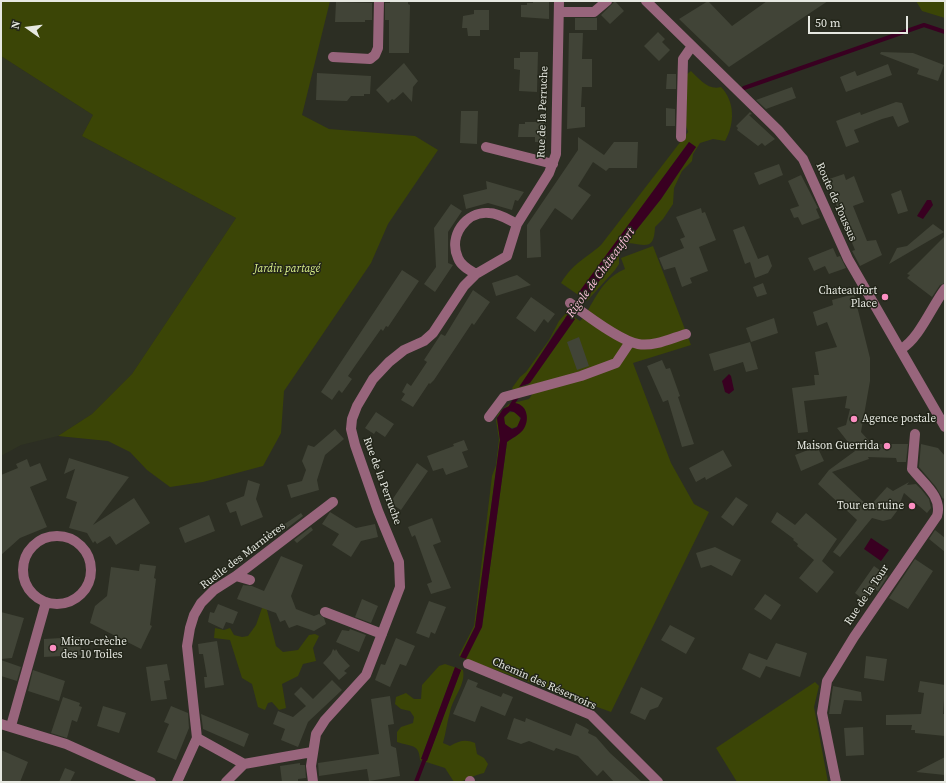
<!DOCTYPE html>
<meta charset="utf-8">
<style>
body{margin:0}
#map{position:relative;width:946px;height:783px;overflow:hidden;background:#2c2e23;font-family:"Source Serif 4",serif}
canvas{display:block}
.frame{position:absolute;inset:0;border:2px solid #e6e8e1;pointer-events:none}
.north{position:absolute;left:8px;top:8px;width:40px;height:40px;-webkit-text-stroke:3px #222519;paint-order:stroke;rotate:284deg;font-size:11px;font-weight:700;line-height:16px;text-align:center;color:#e6e8e1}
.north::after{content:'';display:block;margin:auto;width:14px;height:18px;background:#e6e8e1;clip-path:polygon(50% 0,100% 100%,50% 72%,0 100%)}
.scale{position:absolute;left:808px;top:16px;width:100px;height:18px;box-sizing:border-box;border:2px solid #e6e8e1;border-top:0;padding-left:5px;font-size:12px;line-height:14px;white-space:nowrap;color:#e6e8e1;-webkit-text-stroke:3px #222519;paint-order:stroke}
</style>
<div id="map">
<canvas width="946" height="783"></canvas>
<div class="frame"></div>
<div class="north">N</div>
<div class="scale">50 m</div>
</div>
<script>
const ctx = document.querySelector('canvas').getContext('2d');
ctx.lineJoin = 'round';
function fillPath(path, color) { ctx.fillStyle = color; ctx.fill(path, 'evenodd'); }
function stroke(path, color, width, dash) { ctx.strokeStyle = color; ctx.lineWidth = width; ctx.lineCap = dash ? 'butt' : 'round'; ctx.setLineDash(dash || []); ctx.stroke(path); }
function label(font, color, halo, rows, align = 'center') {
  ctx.font = font + ' "Source Serif 4",serif'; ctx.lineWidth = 3; ctx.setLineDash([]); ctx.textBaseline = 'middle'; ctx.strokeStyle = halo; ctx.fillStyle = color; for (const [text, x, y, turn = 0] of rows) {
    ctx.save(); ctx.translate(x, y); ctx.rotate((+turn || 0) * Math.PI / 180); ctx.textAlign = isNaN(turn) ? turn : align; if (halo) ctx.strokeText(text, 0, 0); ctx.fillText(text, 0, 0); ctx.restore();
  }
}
const built = new Path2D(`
 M1,56L93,115L82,136L236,218L132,374L92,414L58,436L21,445L1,456Z`);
const green = new Path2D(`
 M1,1H330L302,115L329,129L415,136L438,150L388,224L371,263L284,391L281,433L263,466L203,482L170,487L147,470L130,452L108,441L58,436L92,414L132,374L236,218L82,136L93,115L1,56Z
 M916,1H945V18L922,11Z
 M691,71C699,79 709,91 721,87C735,101 735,124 725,141L713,139L700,143L693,154L692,161L682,171L674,188L673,204L663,219L655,227C654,250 647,245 628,243L623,248L619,257V264L615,270L587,301L561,283C574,262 584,260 601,245L688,132L686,126L687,74ZM689,142L696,147L661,199L630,238L587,298L579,293Z
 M653,246L691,345L633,363L671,463L694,504L709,512L611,712L460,657L459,655L474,626L492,476L496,465L499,439L496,421L498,414L509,404L529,399L537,387L514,390L512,388L520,377L526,372L549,340L559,321L567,312L580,321C586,316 588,309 592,303C601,287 609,276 625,269L621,258ZM568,315L575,319L528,385L520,387L555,332ZM515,404C531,406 527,423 520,432C517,436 511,439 507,442L482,627L460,657L475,627L500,440L497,418L503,409Z
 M504 420a8 8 0 1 1 16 0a8 8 0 1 1-16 0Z
 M266,606L276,646L283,652L298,650L309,635L315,634L319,636L313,648L316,661L303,664L298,676L282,684L286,708L279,710L272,702L268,703L265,710L258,707L252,684L242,678L230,640L214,638L215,628L224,630L230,628L234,635L242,637L248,636L256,625L262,608Z
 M445,664L463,670C466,685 453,697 450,712C447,722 446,732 443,743L450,746C459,741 465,739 475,743L477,754L484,758L488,764L484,773C473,775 465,782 454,782L445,768L420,760C419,743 411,747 397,742V732L401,727L413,723L414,717L410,711L401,709L395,704L396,697L406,693L414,699H421L422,685L439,666ZM455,668L461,670L430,752L421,759Z
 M815,682L819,686L814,707L828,782H737L716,748Z`);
const water = new Path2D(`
 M689,142L696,147L661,199L630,238L587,298L579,292Z
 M927,200H931L933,205L923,219L917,216Z
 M568,314L575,319L530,383L519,387Z
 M729,374L731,376L734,390L729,394L725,392L722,381Z
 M515,403C528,405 530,421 523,430C519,435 512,438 507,442L482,627L466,659L460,657L475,627L500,440L497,418L503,409ZM510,411L514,412L521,418L517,427L512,429L505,424L504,417Z
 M871,538L889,550L881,561L864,549Z
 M455,667L461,670L427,761L421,759Z`);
const stream = new Path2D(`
 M744,88L924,25L945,32
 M567,319L587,293
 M511,406L519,394
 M416,782L426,756`);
const building = new Path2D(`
 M390,1H408V4L410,5L409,53H389V20H385V3H390Z
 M533,1H549V19L521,17V5H527V3H533Z
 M615,1L624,11L610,24L601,15Z
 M708,1L732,26L767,1H828L729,67L679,19Z
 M336,2L372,3V20H365V22H335Z
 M474,10H489V30H480V36H468L467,28H462L463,16L474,14Z
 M575,18H597V30H575Z
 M658,32L665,39L662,42L670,50L659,61L644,46Z
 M569,33H583L582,59H592V87H582L581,107H585V127L567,129Z
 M520,52H538L537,92L519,91L520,70L514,69V58H520Z
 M881,52L913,53L944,65L938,81L917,74L919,69L880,54Z
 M404,63L418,81L413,87L412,102L403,92L394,100L392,99L388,103L376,90Z
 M888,64L892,75L846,92L840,77L855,71L857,76Z
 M317,73L371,76L370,94H364V96H351L347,101L316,100Z
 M667,74H676V89H666Z
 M792,87L796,98L766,109L756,100Z
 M896,102L902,103L909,122L898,127L893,116L882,119L854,130L859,142L846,147L836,121L860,112L861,115Z
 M666,108L675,109V126H666Z
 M461,111H478L477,144L460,143Z
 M750,112L752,114L749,115L775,139L765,146L762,143L758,146L737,130L738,128L736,126Z
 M525,122H546V142H535V137H518L519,124H525Z
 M578,137L604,155L614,142H638L637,168H609L606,171L593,162L578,186L591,195L572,220L555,208L540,230L541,257L527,258V225L578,150Z
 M779,164L783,175L759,185L754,173Z
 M844,174L846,180L854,176L864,202L853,206L867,241L876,240L882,255L860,266L852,251L855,250L826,180Z
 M801,175L818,208L816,209L820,218L802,225L798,217L794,218L790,209L799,206L788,181Z
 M486,181L524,192L518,201L515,200L512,210L488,203L466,209L463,195L487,189Z
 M901,190L908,211L898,214L891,194Z
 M451,204L462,211L448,232V263L453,265L435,292L424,284L436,267L434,228Z
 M701,208L702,213L705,212L716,240L699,247L708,271L690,278L692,283L682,287L675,267L664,270L659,258L684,248L680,239L685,237L676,217Z
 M933,224L944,232L889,264L897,248L907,246Z
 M744,226L758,259L768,255L772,266L768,273L755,278L750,262L745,264L733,230Z
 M945,236V283L940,285L932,297L907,278L910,275L907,274Z
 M833,248L837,257L840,256L846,268L829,274L825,266L814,271L808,258Z
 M402,270L419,281L388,327L386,326L383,331L381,329L357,363L348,376L352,379L342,393L339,390L332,400L321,392Z
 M517,275L531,285L496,296L492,283Z
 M763,283L767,294L757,297L753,287Z
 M473,290L490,302L474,325L472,323L434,380L430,384L429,383L413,407L401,400L405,394L402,392L407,383L411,386L427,362L424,360L441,334L445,336Z
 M854,294L870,358V381L861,432L872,444H908L906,462H897L896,458L868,457L869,459L832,472L869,507L887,487L893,491L909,482L907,485L916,484L921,489L929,499L931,508L927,513L904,493L897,511L891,519L883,521L872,518L840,557L833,552L857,520L818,484L829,470L855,451L837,428L846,425L850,409L845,408L847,396L804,401L808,432L798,433L792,388L815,385L814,375H819L815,352L837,347L827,322L817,326L813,312L833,305L832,300Z
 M531,297L555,314L548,323L544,319L535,332L516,318Z
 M774,318L778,333L751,342L746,328Z
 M579,337L589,366L577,370L567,342Z
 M750,342L758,369L746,372L743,362L714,371L709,354Z
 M662,360L666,369L670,368L680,396L678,397L694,444L682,447L668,400L663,402L647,366Z
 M376,412L394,424L385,437L376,431L374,434L365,428Z
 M335,429L344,439L325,455L317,480L319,490L291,498L287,485L302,481L306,470L302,461L308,445L314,447Z
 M464,440L468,450L462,452L468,467L446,475L443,468L433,471L427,456L454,446L453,444Z
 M816,444L824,461L801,471L795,455L808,450L807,448Z
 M921,444L938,448L945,456V497L943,499L936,487L919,467Z
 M723,450L732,466L706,480L705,477L696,482L689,468Z
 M69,458L129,477L93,525L134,498L150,523L116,545L110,536L97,544L95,541L93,543L87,533L69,528L77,502L66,498L75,469L64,474Z
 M27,459L30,467L40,463L47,480L30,487L47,527L20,538L1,555V475L18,468L16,464Z
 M417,463L428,471L401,510L390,503Z
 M248,480L260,484L256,499L263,517L241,526L236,511L230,513L226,503L244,496Z
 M736,497L748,505L733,526L721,517Z
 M330,512L356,528L375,524L378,537L361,541L351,557L332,545L339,534L322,524Z
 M777,512L795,525L806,513L837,539L822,561L834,572L817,593L799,578L814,560L797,546L798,544L793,540L794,539L771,522Z
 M301,513L303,516L286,529L283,525Z
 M209,515L215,531L185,543L179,528Z
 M432,518L441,542L433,545L451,588L431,594L427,584L432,582L415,535L412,537L408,527Z
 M311,527L313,530L297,543L294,540Z
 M935,530L945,538V552L929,539Z
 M715,547L741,560L732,576L711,565L701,568L696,553Z
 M281,556L303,565L291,596L296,609L314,616L319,614L324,618L326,624L314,631L297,625L289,628L285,620L280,622L276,613L237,599L243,585L252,586L264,591Z
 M915,559L933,571L908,609L889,598Z
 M140,564L156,566L154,578L156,579L150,625L152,626L141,649L90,623L95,606L107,596L111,567L139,571Z
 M874,566L888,576L878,591L873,589L865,601L855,593Z
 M765,594L781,605L771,620L754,609Z
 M362,599L378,606L371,623L355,617Z
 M429,601L446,607L435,634L431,632L429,638L416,633Z
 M218,604L238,612L233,624L226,622L223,629L208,622L210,612L214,613Z
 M1,612L24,618L12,658L1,659Z
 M670,625L695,638L686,654L661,640Z
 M350,629L366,635L359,652L336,642L342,630L349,631Z
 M80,637L81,655L44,657V639Z
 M396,638L415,646L406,666L400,664L390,687L375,680L381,664L385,665Z
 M217,641L224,685L205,688L204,677H207L203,654H199L198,644Z
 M776,643L807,653L800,677L766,666L760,678L742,669L749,653L767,660Z
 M333,649L335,651L336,649L339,654L350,666L344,671L347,673L339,680L323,663L331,654Z
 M866,656L887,659L884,681L864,678Z
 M1,660L21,667L17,681L1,676Z
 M167,664L170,680L164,681L167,699L151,701L146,667Z
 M33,670L65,681L59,701L28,691Z
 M468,679L478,683L476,687L501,697L503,693L513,697L505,716L481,706L475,722L453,714Z
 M332,680L342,690L308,722L298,747L281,740L285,729L273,724L278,711L293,717L306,706L294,694L301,687L313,699Z
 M920,681L945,685L943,714H945V736L915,733V730H911L912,725H886V715L921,714L924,693L918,692Z
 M833,686L861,692L862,701L844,700L841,714H829Z
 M641,687L663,698L658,707L650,710L645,720L630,713Z
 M390,696L394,724L388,725L391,746L396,748L400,776L369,781L367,769L319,776L318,763L379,754L371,699Z
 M63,697L80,703L79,706L82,707L77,722L72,720L67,738L51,733Z
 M103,706L126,713L119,733L97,726Z
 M171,706L188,713L189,728L176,760L157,752L169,724L164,722Z
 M201,714L249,734L244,747L203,729Z
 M514,718L525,722L526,718L571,736L576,723L586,728L589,730L588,733L596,737L610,753L642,782H614L603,770L597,776L578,756L556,748L554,751L529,741L521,744L507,739Z
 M863,727L864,755L846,756L844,728Z
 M1,750L28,762L20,782H1Z
 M945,757V775L916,772Z
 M300,763V765H305L306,778L298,779V782H282L280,766Z
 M65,768L75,772L70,782H59Z`);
const minor = new Path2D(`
 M646,1L778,130L803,159L848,259L945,427
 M559,12H594L607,1
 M333,57L370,59L375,55L378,48L379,1
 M681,137L683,59L692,46
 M486,147L553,164
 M476,274C469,270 461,266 458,258C448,236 466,211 489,213C499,213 509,220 517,224
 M570,303C586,315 620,341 638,344C654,347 672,338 686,334
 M901,349C919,339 932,306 945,289
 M489,417L504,397L581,376L616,363L630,342
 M23 570a34 34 0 1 1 68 0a34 34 0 1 1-68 0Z
 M236,576L250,580
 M325,612L382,634
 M468,664L591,715L658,782
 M1,724L66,744L151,782
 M11,726L46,602
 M197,738L244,764L226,782
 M244,764L312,752
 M177,782L197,738L187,646L190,628L194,615L201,603L214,590L236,576L333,502
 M313,782L311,766L316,734L325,720L366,675L400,587L399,562L378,511L355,445L351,429L352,419L357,406L373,379L389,362L404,350L424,341L433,333L464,286L476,274L507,256L517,224L549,173L556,154L559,1
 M470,782V781
 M836,782L822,713L827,681L854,637L937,516C943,497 923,483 912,469L915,434`);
const markers = [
 [885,297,4,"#fc8fc2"],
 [854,419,4,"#fc8fc2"],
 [887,446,4,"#fc8fc2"],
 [912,506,4,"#fc8fc2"],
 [53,648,4,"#fc8fc2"]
];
const streetNames = [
 ["Rue de la Perruche",543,112,-88],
 ["Route de Toussus",836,202,66],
 ["Rue de la Perruche",382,481,70],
 ["Ruelle des Marnières",243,556,-37],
 ["Rue de la Tour",867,595,-56],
 ["Chemin des Réservoirs",544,684,24]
];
const parkNames = [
 ["Jardin partagé",287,269]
];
const poiNames = [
 ["Chateaufort",877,291],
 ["Place",877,304],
 ["Agence postale",862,419,"left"],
 ["Maison Guerrida",879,446],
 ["Tour en ruine",904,506],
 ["Micro-crèche",61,642,"left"],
 ["des 10 Toiles",61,655,"left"]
];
const waterNames = [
 ["Rigole de Châteaufort",601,273,-54]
];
fillPath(built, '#303422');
fillPath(green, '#3b4506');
fillPath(water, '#390021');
stroke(stream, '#390021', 4);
fillPath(building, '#414437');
stroke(minor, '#98657c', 10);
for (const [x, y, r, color] of markers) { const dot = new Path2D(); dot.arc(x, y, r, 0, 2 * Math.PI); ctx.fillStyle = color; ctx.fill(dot); stroke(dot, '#222519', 1.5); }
label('11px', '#e6e8e1', '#222519', streetNames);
label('italic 11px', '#d9ef88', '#222519', parkNames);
label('11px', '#e6e8e1', '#222519', poiNames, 'right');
label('italic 12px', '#fdc0da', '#222519', waterNames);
</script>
